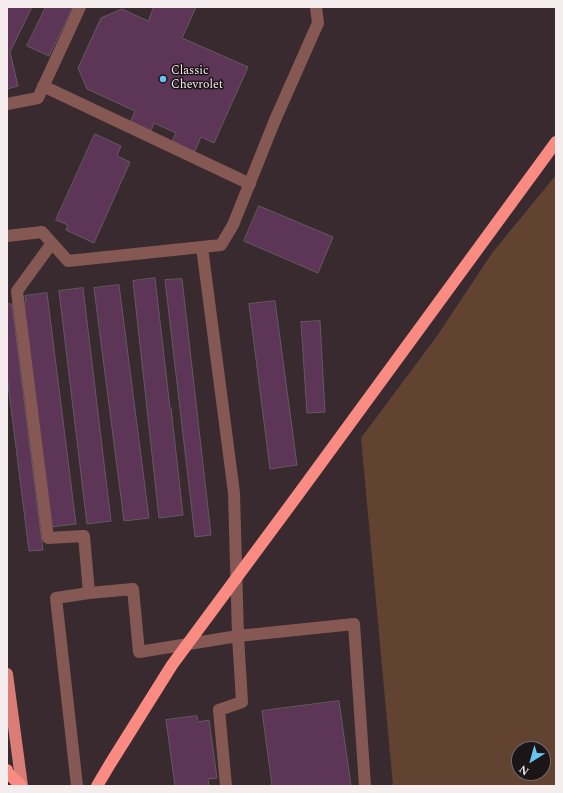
<!DOCTYPE html>
<style>
body{margin:0}
#map{position:relative;width:563px;height:793px;overflow:hidden;background:#382a2e;font-family:Spectral,serif}
canvas{display:block}
.frame{position:absolute;inset:0;border:8px solid #f5ecee;pointer-events:none}
.north{position:absolute;left:511px;top:741px;width:40px;height:40px;box-sizing:border-box;background:#1b1517;border:1px solid #726b6d;border-radius:50%;rotate:217deg;font-size:11px;font-weight:700;line-height:16px;text-align:center;color:#f5ecee}
.north::after{content:'';display:block;margin:auto;width:14px;height:18px;background:#66c4ef;clip-path:polygon(50% 0,100% 100%,50% 72%,0 100%)}
</style>
<div id="map">
<canvas width="563" height="793"></canvas>
<div class="frame"></div>
<div class="north">N</div>
</div>
<script>
const ctx = document.querySelector('canvas').getContext('2d');
ctx.lineJoin = 'round';
function fillPath(path, color) { ctx.fillStyle = color; ctx.fill(path, 'evenodd'); }
function stroke(path, color, width, dash) { ctx.strokeStyle = color; ctx.lineWidth = width; ctx.lineCap = dash ? 'butt' : 'round'; ctx.setLineDash(dash || []); ctx.stroke(path); }
function label(font, color, halo, rows, align = 'center') {
  ctx.font = font + ' Spectral,serif'; ctx.lineWidth = 3; ctx.setLineDash([]); ctx.textBaseline = 'middle'; ctx.strokeStyle = halo; ctx.fillStyle = color; for (const [text, x, y, turn = 0] of rows) {
    ctx.save(); ctx.translate(x, y); ctx.rotate((+turn || 0) * Math.PI / 180); ctx.textAlign = isNaN(turn) ? turn : align; if (halo) ctx.strokeText(text, 0, 0); ctx.fillText(text, 0, 0); ctx.restore();
  }
}
const green = new Path2D(`
 M556,175V786H393L361,438L437,336L492,253ZM519,749H543V773H519Z`);
const building = new Path2D(`
 M7,7H32L10,52L18,86L7,89Z
 M46,7H73L49,56L27,46Z
 M154,7H196L182,38L248,67L214,143L201,137L194,153L171,143L176,133L154,123L151,131L131,121L135,111L87,89L78,68L101,18L122,9L148,21Z
 M95,134L121,146L117,156L130,162L94,243L66,230L68,225L56,220Z
 M259,206L333,237L318,273L244,241Z
 M155,278L170,408H171L183,515L159,518L133,281Z
 M182,279L211,535L195,537L165,280Z
 M119,285L149,518L124,521L94,288Z
 M83,288L111,521L87,524L59,291Z
 M47,293L76,524L51,527L23,302H26L25,296Z
 M275,301L297,465L270,469L249,304Z
 M7,304H12L43,550L29,551L7,375Z
 M320,321L325,412L307,413L301,322Z
 M339,701L351,786H267L272,785L262,711Z
 M197,716L198,722L209,720L217,778L208,779L209,786H175L166,720Z`);
const minor = new Path2D(`
 M43,86L250,184
 M7,104L38,98L80,7
 M7,236L42,232L68,261L221,245L233,225L275,120L318,23L316,7
 M52,243L17,291L48,538L84,536L89,593L56,598L77,786
 M89,593L133,589L139,652L238,636L234,493L202,247
 M226,786L219,710L242,702L238,636L354,624L365,786`);
const major = new Path2D(`
 M7,674L22,786`);
const highway = new Path2D(`
 M7,770V772L21,786
 M97,786L110,764L172,665L297,496L556,142`);
const markers = [
 [163,79,4,"#66c4ef"]
];
const poiNames = [
 ["Classic",171,72],
 ["Chevrolet",171,86]
];
fillPath(green, '#624331');
fillPath(building, '#5d3556');
stroke(building, '#655962', 1);
stroke(minor, '#855853', 12);
stroke(major, '#d97d76', 12);
stroke(highway, '#fa8b83', 12);
for (const [x, y, r, color] of markers) { const dot = new Path2D(); dot.arc(x, y, r, 0, 2 * Math.PI); ctx.fillStyle = color; ctx.fill(dot); stroke(dot, '#1b1517', 1.5); }
label('12px', '#f5ecee', '#1b1517', poiNames, 'left');
</script>
